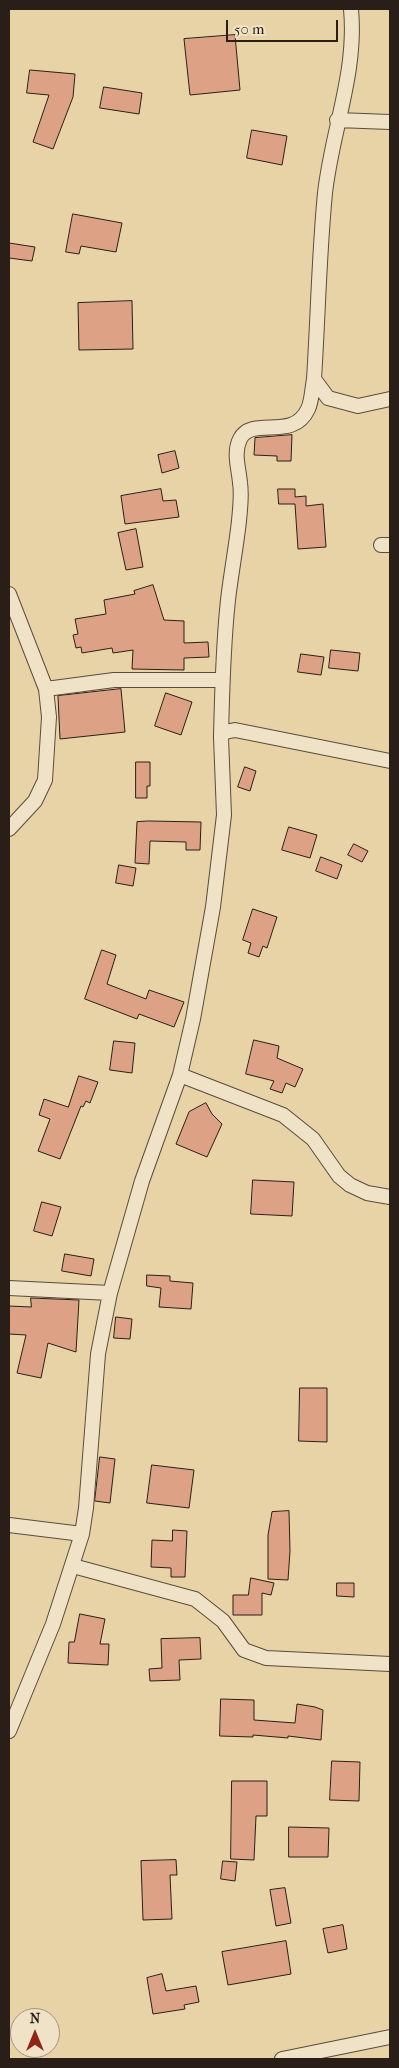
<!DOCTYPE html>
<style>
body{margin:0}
#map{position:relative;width:399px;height:2068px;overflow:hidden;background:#e8d3a7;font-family:"IM FELL French Canon",serif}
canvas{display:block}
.frame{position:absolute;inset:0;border:10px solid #291f18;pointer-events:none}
.north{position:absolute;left:10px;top:2008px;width:50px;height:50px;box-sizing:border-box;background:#f0e2c6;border:1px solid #a09480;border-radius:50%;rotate:0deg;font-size:14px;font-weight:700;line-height:20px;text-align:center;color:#291f18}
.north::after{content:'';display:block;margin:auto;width:18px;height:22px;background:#8f2418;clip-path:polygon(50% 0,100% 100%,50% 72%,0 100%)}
.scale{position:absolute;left:226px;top:20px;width:112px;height:22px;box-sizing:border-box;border:2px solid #291f18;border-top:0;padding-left:6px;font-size:15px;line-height:18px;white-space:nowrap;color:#291f18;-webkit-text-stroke:4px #f0e2c6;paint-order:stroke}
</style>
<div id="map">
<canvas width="399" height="2068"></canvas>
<div class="frame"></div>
<div class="north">N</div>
<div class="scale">50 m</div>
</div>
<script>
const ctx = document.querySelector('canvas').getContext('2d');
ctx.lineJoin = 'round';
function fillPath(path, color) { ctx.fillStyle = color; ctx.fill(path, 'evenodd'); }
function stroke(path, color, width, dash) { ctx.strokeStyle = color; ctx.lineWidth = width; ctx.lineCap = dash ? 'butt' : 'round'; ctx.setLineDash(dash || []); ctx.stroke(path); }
const building = new Path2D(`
 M235,35L240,90L190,95L184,39Z
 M30,70L75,74L73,97L53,149L33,142L49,95L27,93Z
 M104,87L142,93L139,114L100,108Z
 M252,130L287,136L282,165L247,158Z
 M73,214L122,223L116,252L81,246L79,254L66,252Z
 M9,243L35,247L32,261L9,258Z
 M132,301L133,349L79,350L78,303Z
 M292,435L291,461H277V456L254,455L255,438Z
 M175,451L179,468L162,473L158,455Z
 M161,489L163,501L176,500L179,517L125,524L121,496Z
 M278,489H295V497L306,496V506L323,504L326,547L298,549L295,504H279Z
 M136,529L143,567L126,570L118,533Z
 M153,585L164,620L184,621V643L208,642L209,657L184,658V670L132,669L133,650L113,653L112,648L82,653L81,647L76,648L73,635L78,634L75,619L106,614L104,600L135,594L134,591Z
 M331,650L360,653L358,671L329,668Z
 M301,654L324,657L321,675L298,672Z
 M121,689L125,732L60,739L58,696Z
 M166,693L192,702L181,735L155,726Z
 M136,762H150V786H147V798H136Z
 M245,767L256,771L250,791L238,787Z
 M149,821L201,822L200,850H186V842L150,841L149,864L135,863L137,822Z
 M289,827L317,835L310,858L282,850Z
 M354,844L368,851L362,862L348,855Z
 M321,857L342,865L337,879L316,871Z
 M119,865L136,868L133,886L116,883Z
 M253,909L277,917L267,948L263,946L259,957L248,953L251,943L243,940Z
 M102,950L116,955L107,984L146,999L149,990L184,1002L174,1027L139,1014L137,1019L85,999Z
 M254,1040L279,1046L277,1058L303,1069L295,1087L286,1083L282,1093L270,1089L274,1081L246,1074Z
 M114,1041L135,1043L132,1073L110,1070Z
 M79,1076L98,1082L90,1103L86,1101L83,1107L81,1106L60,1159L38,1151L50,1119L39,1115L44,1099L68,1107Z
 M206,1103L212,1114L222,1124L207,1157L176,1144L189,1112Z
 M253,1180L294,1182L292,1216L251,1214Z
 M42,1202L61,1207L52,1236L34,1231Z
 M65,1254L94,1259L91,1276L62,1271Z
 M147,1275L170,1276V1281L193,1283L191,1309L159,1307L161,1288L147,1286Z
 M31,1298L79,1300L76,1352L48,1343L41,1378L17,1373L26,1335L9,1334V1306L31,1307Z
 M116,1317L132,1319L130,1339L114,1338Z
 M300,1388H327V1442L299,1441Z
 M100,1457L115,1459L110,1503L95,1501Z
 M152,1465L194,1470L189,1508L147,1503Z
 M289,1511L290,1551L288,1580L268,1579V1535L272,1512Z
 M173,1530L187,1531L185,1577H171V1568L151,1567L152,1540L172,1541Z
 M251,1578L274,1583L271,1595L262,1593V1615H233V1595H248Z
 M337,1583H354V1597L337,1596Z
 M80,1614L105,1619L100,1644H109L108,1665L68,1663L69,1642H74Z
 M200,1638L201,1659L179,1660L180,1680L150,1681L149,1669L162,1668L161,1639Z
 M221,1699L254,1700V1720L295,1723L297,1704L315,1707L323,1710L321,1740L288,1736V1738L253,1735V1737L220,1736Z
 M332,1761L360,1762L359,1801L330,1800Z
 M232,1781H267V1816H256L254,1860L231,1859Z
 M289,1827L329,1828L328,1857H289Z
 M176,1860L177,1875H170L172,1919L143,1920L141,1861Z
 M223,1861L237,1862L235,1881L221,1879Z
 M285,1888L291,1923L276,1926L270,1890Z
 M343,1925L347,1949L328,1953L323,1929Z
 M286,1941L291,1974L228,1985L222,1952Z
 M162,1974L166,1991L196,1986L199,2002L184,2005L185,2009L153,2014L147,1978Z`);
const minor = new Path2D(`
 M337,120L390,122
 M314,379L328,398L358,406L390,399
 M381,545H390
 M9,594L46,689L49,717L45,780L35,801L9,829
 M46,689L114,680H222
 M221,737C222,691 223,646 228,600C231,574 236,548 239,521C240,509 242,495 240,483C239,469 233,453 240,439C252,415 293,442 308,409C312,401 312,389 314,379C318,317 319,255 325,193C332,130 357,73 351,9
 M180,1075L283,1115L313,1139L339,1176L350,1185L367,1193L390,1197
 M9,1288L110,1293
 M9,1525L82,1534
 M73,1566L195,1599L223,1621L244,1650L266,1658L390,1664
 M9,1731L53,1624L82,1534L86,1508L98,1354L110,1293L142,1181L180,1075L193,1019L213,907L224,815L221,737L225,732L235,730L390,761
 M282,2059L390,2037`);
fillPath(building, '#dda286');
stroke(building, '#291f18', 1);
stroke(minor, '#594c3c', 16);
stroke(minor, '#f0e2c6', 14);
</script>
